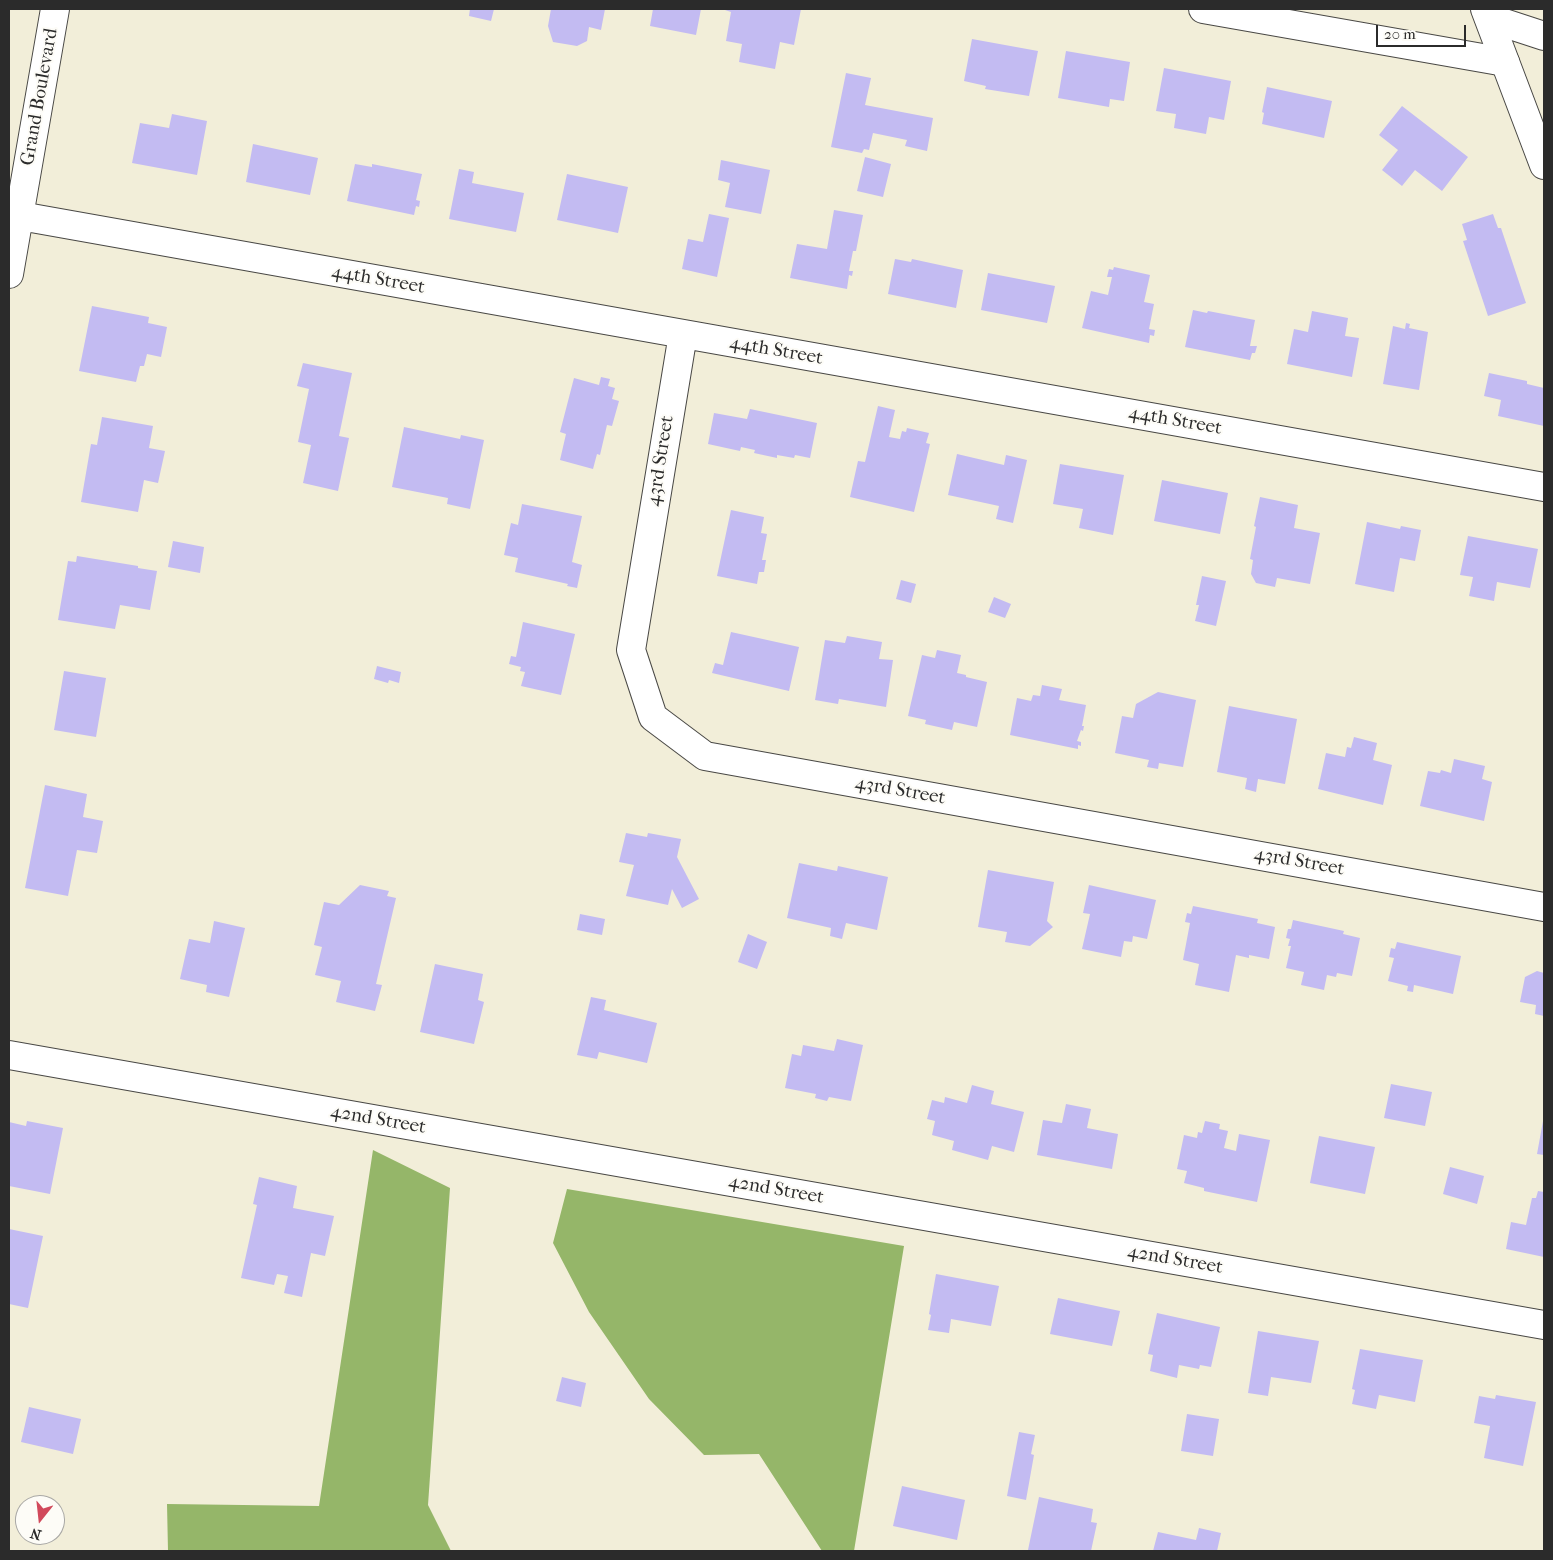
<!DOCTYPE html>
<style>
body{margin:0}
#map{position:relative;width:1553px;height:1560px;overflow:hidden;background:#f2eed9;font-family:"IM FELL French Canon",serif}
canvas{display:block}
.frame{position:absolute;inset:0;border:10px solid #2b2b2b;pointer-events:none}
.north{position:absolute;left:15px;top:1495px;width:50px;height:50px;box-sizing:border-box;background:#fdfcf7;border:1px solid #a9a8a5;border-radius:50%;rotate:196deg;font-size:14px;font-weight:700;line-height:20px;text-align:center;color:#2b2b2b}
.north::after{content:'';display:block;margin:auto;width:18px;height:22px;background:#d1495b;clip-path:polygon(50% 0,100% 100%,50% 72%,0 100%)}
.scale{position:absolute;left:1376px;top:25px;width:90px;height:22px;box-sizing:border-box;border:2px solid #2b2b2b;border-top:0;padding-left:6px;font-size:15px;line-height:18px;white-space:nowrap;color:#2b2b2b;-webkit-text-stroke:4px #fdfcf7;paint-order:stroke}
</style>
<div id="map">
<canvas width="1553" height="1560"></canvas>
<div class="frame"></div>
<div class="north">N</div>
<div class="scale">20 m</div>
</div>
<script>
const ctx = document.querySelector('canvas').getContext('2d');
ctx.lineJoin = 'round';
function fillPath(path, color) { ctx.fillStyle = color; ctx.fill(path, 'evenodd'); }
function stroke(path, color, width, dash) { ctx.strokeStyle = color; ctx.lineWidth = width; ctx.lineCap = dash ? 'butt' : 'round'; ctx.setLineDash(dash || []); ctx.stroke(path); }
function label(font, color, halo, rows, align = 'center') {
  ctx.font = font + ' "IM FELL French Canon",serif'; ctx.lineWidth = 4; ctx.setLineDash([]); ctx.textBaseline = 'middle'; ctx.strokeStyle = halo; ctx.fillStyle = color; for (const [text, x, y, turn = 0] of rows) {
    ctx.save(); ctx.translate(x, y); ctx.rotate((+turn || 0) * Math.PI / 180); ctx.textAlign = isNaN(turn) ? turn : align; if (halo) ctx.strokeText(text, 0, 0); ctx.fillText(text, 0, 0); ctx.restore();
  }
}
const forest = new Path2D(`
 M373,1150L450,1188L428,1505L451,1551H168L167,1504L319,1506Z
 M567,1189L904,1246L854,1551H822L759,1454L704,1455L649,1399L589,1312L553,1243Z`);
const building = new Path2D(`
 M470,9H494L491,21L469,16Z
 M551,9H605L601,30L589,27L587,41L577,46L553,42L548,26Z
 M653,9H701L696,35L650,26Z
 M722,9H801L794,45L780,42L775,69L739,62L742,44L726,41L731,12Z
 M972,39L1038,51L1029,96L985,89L986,86L964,81Z
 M1066,51L1130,62L1124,101L1110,99L1109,107L1058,98Z
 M1164,68L1231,81L1224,120L1209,117L1206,134L1174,128L1176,114L1156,111Z
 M846,73L871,78L865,105L933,118L927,151L905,146L907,140L873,133L869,150L864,149L862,153L831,147Z
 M1267,87L1332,101L1324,138L1262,124L1264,113L1262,112Z
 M1402,106L1468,157L1442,191L1415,170L1402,186L1382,170L1398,150L1379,135Z
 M172,114L207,121L197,175L132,163L140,123L169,128Z
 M253,144L318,158L310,195L246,182Z
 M865,157L891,164L883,197L857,191Z
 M721,160L770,170L761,214L725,207L730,183L718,180Z
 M355,164L372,167V164L422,174L416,200L420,201L419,207L416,206L414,215L347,201Z
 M459,169L474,172L472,183L524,193L516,232L449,219Z
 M567,174L628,187L618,233L557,220Z
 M834,210L863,215L856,251H853L849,271H853L852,276L849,275L847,289L790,278L797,244L827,249Z
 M709,214L729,218L717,277L682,269L688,239L703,242Z
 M1493,214L1498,228H1501L1526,303L1488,316L1463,241L1467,240L1462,224Z
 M895,259L911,262L912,259L963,270L956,308L888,294Z
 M1114,267L1150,275L1144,302L1154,304L1149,329L1155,330L1154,336L1150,335L1149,343L1082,328L1091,291L1108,295L1112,277H1107L1109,269L1113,270Z
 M988,273L1055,286L1047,323L981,310Z
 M92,306L149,317L148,323L167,327L161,357L147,354L144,366H140L136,382L79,371Z
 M1193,310L1207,313L1208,311L1255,320L1250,346H1257L1255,353H1252L1250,360L1185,347Z
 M1312,311L1348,318L1345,336L1359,338L1352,377L1287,364L1294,329L1308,332Z
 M1406,323L1410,324L1409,328L1428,332L1419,390L1383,384L1393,326L1405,329Z
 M303,363L352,373L339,436L349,438L338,491L303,483L311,445L298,442L309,389L297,386Z
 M1489,373L1527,381V384L1544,388V426L1498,416L1501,400L1484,396Z
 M601,377L610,379L608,386L615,388L612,399L619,401L612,426L607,425L600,455L597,454L593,469L560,460L566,434L560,432L574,378L599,385Z
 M878,406L895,410L889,437L900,439L902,431L906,432L907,428L929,433L926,443L930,444L914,512L850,497L858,461L865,462Z
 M750,409L817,423L810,458L795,455L794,458L777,455V458L754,453L755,450L741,447L740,451L708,444L714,413L747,419Z
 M102,417L153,426L149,448L165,451L158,483L144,480L138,512L81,502L91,444L97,445Z
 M404,427L460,439L461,435L484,440L470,509L447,504L448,498L392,487Z
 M957,454L1004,465L1006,455L1027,460L1013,523L996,519L999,506L948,495Z
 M1060,464L1124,475L1113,535L1079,528L1083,509L1053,504Z
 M1162,480L1228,493L1220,534L1154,521Z
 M1260,497L1298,505L1294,528L1320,533L1310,584L1277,578L1275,587L1256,583L1251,574L1253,560L1250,559L1256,527L1254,526Z
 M522,504L582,516L572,562L582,565L577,588L567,586L568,584L515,572L518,558L504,555L511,523L518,525Z
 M731,510L764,517L761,533L767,534L762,560H766L764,572H759L757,584L717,576Z
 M1367,522L1400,529L1401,526L1421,530L1415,561L1400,558L1394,592L1355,584Z
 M1468,536L1538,549L1530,588L1497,582L1494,601L1469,596L1473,577L1460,575Z
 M173,541L204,547L200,573L168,567Z
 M77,556L138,566V568L157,571L150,610L120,605L115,629L58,620L68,561L76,562Z
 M1202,576L1226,581L1216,626L1195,621L1199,605H1196Z
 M901,580L916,584L911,603L896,599Z
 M994,597L1011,604L1005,618L988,612Z
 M523,622L575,634L561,695L521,686L525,672L520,671L521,667L509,664L511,656L516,657Z
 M731,632L799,647L789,691L712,673L715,663L723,665Z
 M847,636L882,642L879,659L893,660L886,707L839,699L838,704L815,700L825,640L845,643Z
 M937,650L961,655L957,673L966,675V677L987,682L977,727L954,722L952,730L925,724L926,720L908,716L922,655L935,658Z
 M377,666L401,672L399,683L389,680L388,683L374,679Z
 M64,671L106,678L96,737L54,730Z
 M1042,685L1062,689L1059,700L1086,705L1082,726H1084L1083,731L1081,730L1077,741L1081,742V746L1078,745V749L1010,735L1017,698L1031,701L1033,695L1040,696Z
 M1158,692L1196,700L1183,767L1159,763L1158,769L1147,767L1149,760L1115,753L1122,716L1133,718L1136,704Z
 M1229,706L1297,719L1285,784L1258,779L1256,792L1245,789L1247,778L1217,772Z
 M1354,737L1377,743L1373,760L1392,765L1383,805L1318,789L1326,753L1345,757L1347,747L1351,748Z
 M1454,759L1485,766L1482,779L1492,782L1484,821L1420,806L1428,771L1440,773L1441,770L1451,773Z
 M45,785L87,794L83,817L103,821L97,853L77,850L68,896L25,888Z
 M626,833L647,837L648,833L681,839L677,857L699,899L682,908L672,889L668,905L626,896L634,865L619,862Z
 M799,863L837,871L838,866L888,877L877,930L846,923L842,939L830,936L831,928L787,918Z
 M988,870L1054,882L1047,921L1053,927L1030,946L1005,942L1007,932L978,927Z
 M360,885L389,891L387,896L396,898L376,984L382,985L375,1011L336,1002L341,981L315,975L322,947L314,945L324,902L339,905Z
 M1089,885L1156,900L1147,939L1133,936L1132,942L1124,941L1121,957L1082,949L1090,914L1083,913Z
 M1193,906L1258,919L1257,923L1275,927L1269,959L1249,955V958L1236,955L1229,992L1195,985L1199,964L1183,960L1190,923L1185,922L1187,913L1191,914Z
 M580,914L605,919L602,935L577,930Z
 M1293,920L1344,931L1343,934L1360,938L1352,976L1337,973L1336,977L1327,975L1324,990L1301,985L1304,972L1286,968L1291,946H1288L1290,939L1286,938L1288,929H1291Z
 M214,921L245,928L229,997L206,992L207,985L180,979L189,939L210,943Z
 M748,934L767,942L757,969L738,962Z
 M1397,942L1461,956L1453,994L1414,985L1413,992L1407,991L1408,986L1388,981L1394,958L1389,957L1391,948L1395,949Z
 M435,964L483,974L478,1000L484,1002L474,1044L420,1032Z
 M1537,971L1544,973V1016L1535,1014L1536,1005L1520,1002L1525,977Z
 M591,997L606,1000L604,1010L657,1023L647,1063L599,1052L597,1059L577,1055Z
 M837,1039L863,1045L851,1101L829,1097L827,1101L815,1098L816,1094L785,1088L792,1054L801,1056L803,1045L834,1051Z
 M1391,1084L1432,1092L1425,1126L1384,1118Z
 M972,1085L994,1091L991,1104L1024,1112L1014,1152L992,1146L988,1160L952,1150L954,1141L932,1135L935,1121L927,1119L932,1100L944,1103L945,1097L967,1103Z
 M1066,1104L1091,1109L1087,1128L1118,1134L1112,1169L1037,1155L1043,1120L1062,1123Z
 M27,1121L63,1128L50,1194L9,1186V1122L26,1126Z
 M1205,1121L1220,1124L1219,1129L1228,1131L1224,1148L1236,1151L1239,1134L1270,1140L1257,1202L1204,1191V1188L1184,1183L1187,1171L1177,1169L1184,1135L1197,1138L1198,1132L1202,1133Z
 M1543,1121H1544V1155L1537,1154Z
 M1319,1136L1375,1147L1365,1194L1310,1183Z
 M1450,1167L1484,1176L1477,1204L1443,1194Z
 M259,1177L297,1186L293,1208L334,1216L325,1256L311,1253L302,1297L284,1293L288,1276L277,1274L274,1285L241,1278L257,1205L253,1204Z
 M1538,1191L1544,1192V1257L1506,1249L1511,1222L1526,1225L1532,1198H1536Z
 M9,1229L43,1236L28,1308L9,1304Z
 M936,1274L999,1286L991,1326L951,1319L949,1333L928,1330L931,1315L929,1314Z
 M1058,1298L1120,1311L1112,1346L1050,1334Z
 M1157,1313L1220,1327L1211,1367L1200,1365L1199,1369L1179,1365L1177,1378L1150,1371L1153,1355L1148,1354Z
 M1258,1331L1319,1341L1311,1383L1271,1377L1268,1396L1248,1393Z
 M1360,1349L1423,1360L1415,1402L1379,1395L1376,1409L1352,1404L1355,1390L1352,1389Z
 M562,1377L586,1383L581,1407L556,1401Z
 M1496,1395L1536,1402L1523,1466L1484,1458L1490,1426L1474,1423L1479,1396L1495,1399Z
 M29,1407L81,1419L73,1454L21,1442Z
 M1187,1414L1219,1419L1213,1456L1181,1451Z
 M1019,1432L1035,1435L1031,1454L1034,1455L1026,1500L1007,1496Z
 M902,1486L965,1500L957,1540L893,1526Z
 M1039,1497L1093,1509L1091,1522L1097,1523L1091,1551L1028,1550Z
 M1199,1528L1221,1533L1217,1551H1153L1158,1532L1196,1540Z`);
const minor = new Path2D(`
 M1203,9L1505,62
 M1489,18L1544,36
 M9,214L1544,487
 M9,274L55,9
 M683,334L631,650L653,717L705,756L1544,907
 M9,1055L1544,1325`);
const tertiary = new Path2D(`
 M1485,9L1544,165`);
const streetNames = [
 ["Grand Boulevard",40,97,-80],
 ["44th Street",378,280,10],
 ["44th Street",776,351,10],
 ["44th Street",1175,421,10],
 ["43rd Street",661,461,-81],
 ["43rd Street",900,791,10],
 ["43rd Street",1299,862,10],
 ["42nd Street",378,1120,10],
 ["42nd Street",776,1190,10],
 ["42nd Street",1175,1260,10]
];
fillPath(forest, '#95b669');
fillPath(building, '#c3bbf2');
stroke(minor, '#494845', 30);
stroke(tertiary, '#494845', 30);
stroke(minor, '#fff', 28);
stroke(tertiary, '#fff', 28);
label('19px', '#2b2b2b', '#fdfcf7', streetNames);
</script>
